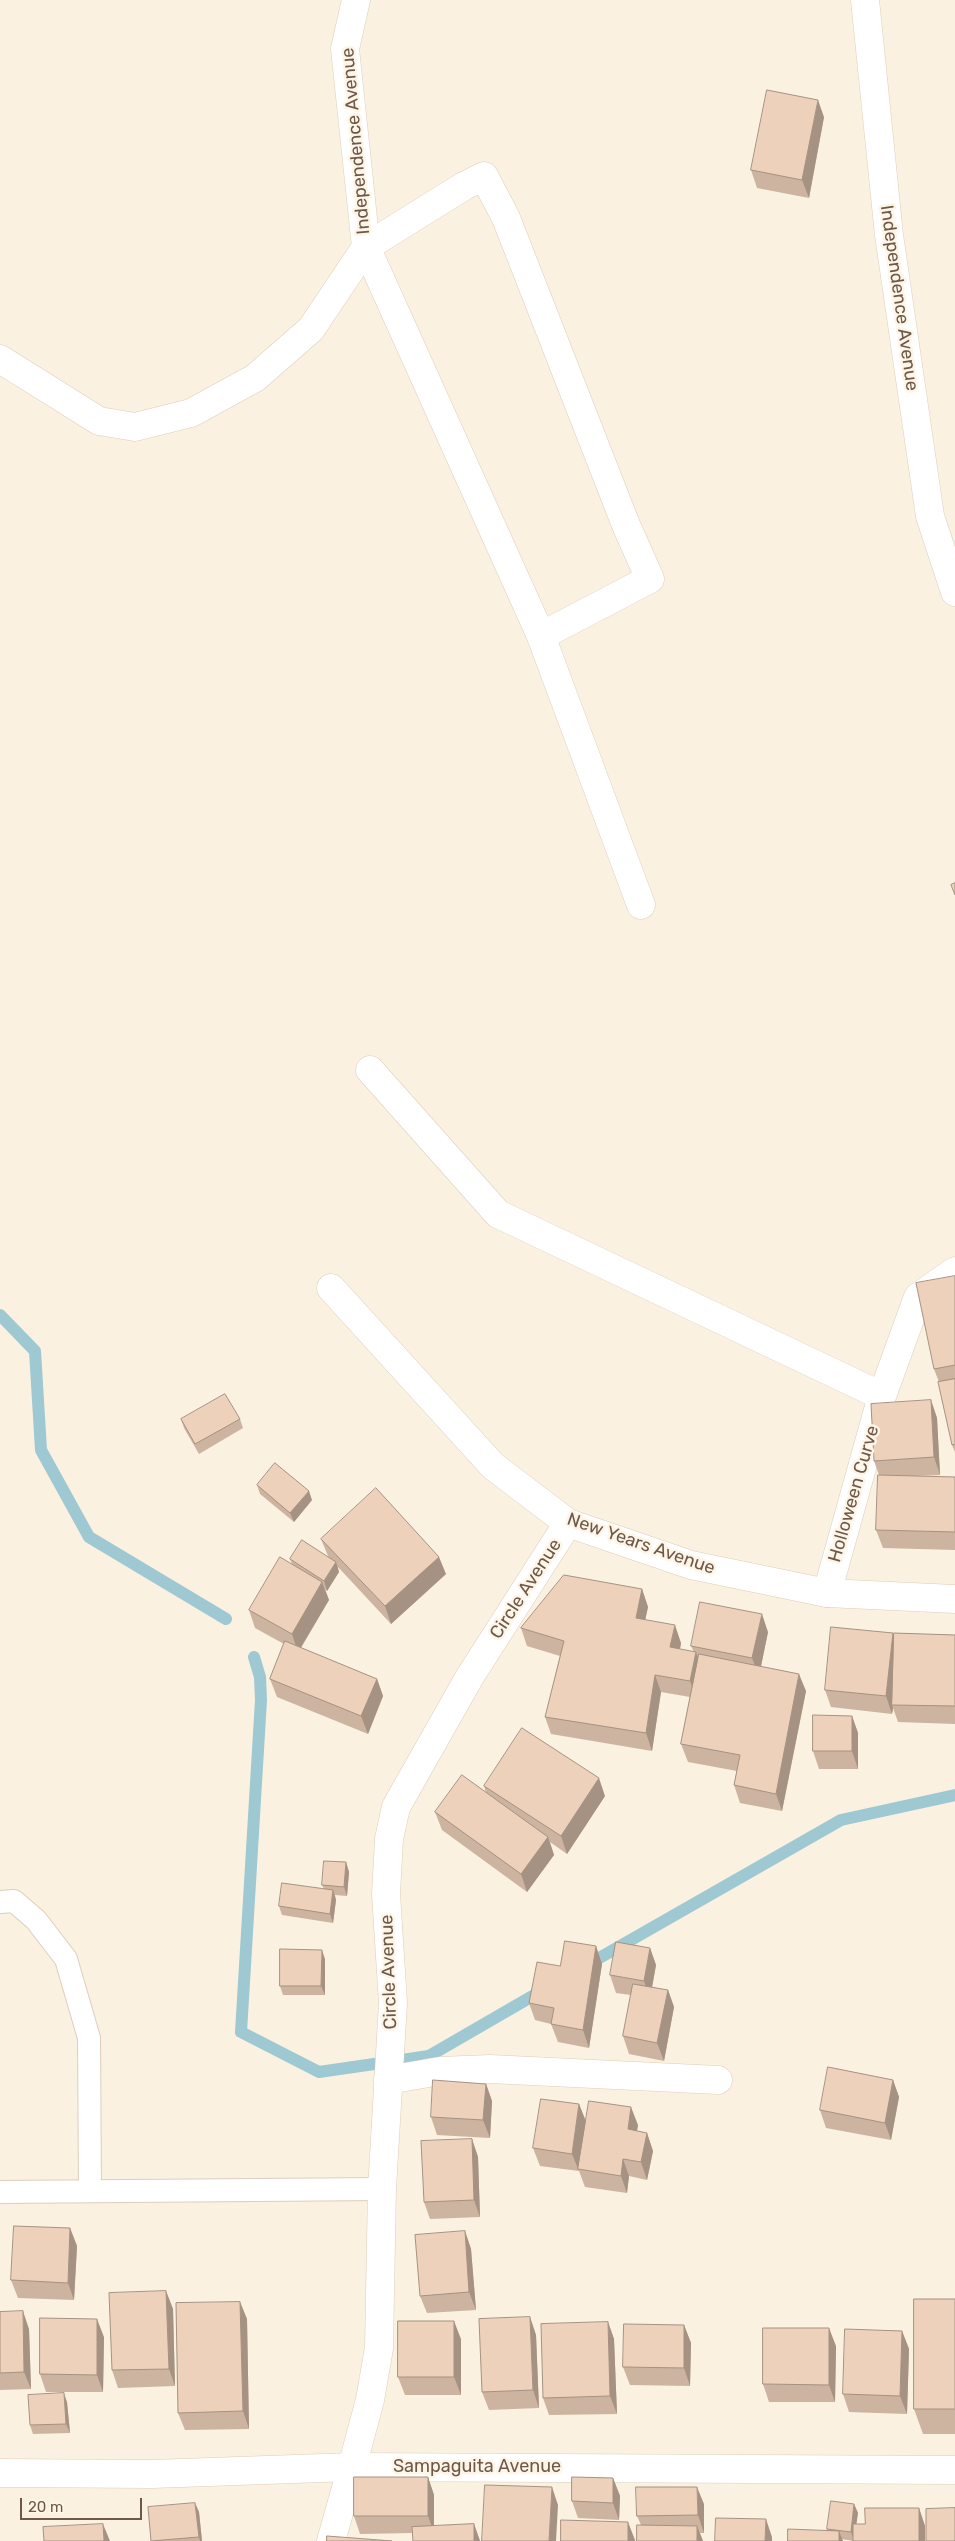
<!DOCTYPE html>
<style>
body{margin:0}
#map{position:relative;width:955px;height:2541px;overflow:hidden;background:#faf1e0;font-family:Rubik,sans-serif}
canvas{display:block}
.scale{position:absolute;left:20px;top:2498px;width:122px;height:22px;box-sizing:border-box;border:2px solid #6f584a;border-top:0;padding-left:6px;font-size:15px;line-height:18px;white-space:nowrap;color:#6f584a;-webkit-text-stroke:4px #fdf5e6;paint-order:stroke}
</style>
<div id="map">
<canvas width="955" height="2541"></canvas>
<div class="scale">20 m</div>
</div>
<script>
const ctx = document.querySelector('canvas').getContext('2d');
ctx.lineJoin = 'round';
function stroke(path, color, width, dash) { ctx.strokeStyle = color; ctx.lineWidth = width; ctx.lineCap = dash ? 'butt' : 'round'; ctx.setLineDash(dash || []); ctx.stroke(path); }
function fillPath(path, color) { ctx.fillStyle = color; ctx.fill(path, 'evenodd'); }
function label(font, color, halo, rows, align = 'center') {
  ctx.font = font + ' Rubik,sans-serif'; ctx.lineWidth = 5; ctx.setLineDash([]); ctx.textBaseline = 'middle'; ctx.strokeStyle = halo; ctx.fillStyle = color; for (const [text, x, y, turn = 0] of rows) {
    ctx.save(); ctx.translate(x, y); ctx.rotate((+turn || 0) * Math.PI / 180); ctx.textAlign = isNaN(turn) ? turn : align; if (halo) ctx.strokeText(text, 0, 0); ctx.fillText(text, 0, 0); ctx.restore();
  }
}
const stream = new Path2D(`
 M0,1315L35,1351L41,1450L89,1537L226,1619
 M254,1657L260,1677L261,1700L241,2032L319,2072L429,2056L543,1990
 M587,1965L841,1820L955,1795`);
const lane = new Path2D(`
 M0,1902L14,1901L36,1920L66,1959L89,2038L90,2191
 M0,2192L382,2189`);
const street = new Path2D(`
 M865,0L889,235L930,516L955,592
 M0,359L99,421L135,427L191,413L255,378L311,329L366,247L345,49L356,0
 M541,636L650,579L626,525L506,218L484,176L464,186L366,247L541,636L641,905
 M370,1070L498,1214L882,1396
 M331,1288L493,1466L568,1523
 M827,1593L882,1396L918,1297L955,1271
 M388,2080L440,2071L490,2069L718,2080
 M331,2541L352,2467L955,2470`);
const secondary = new Path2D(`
 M0,2473L152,2474L352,2467L370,2400L379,2348L382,2189L393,2003L386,1894L389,1839L396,1807L469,1678L568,1523L691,1565L827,1593L955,1599`);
const wall = new Path2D(`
 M824,117L809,198L757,188L751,170Z
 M955,1276V1452L952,1445L939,1382L934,1369Z
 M931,1400L937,1418L940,1475L915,1476L955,1477V1550L883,1548L876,1530L879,1475L874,1461Z
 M181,1419H240L243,1428L199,1454L184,1428Z
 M257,1485L312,1500L294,1522L260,1494Z
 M321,1539L446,1574L391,1624L338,1567L339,1572L327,1591L325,1589L329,1600L301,1648L377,1679L383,1696L368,1734L277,1697L270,1679L284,1644L255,1628L249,1610L292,1564L290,1559L329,1558L328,1556Z
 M642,1589L648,1607L645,1620L681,1643L680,1649L694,1652L691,1646L768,1632L761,1666L806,1691L782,1811L740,1803L734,1785L737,1771L688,1762L681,1744L690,1697L661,1692L652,1751L551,1734L545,1717L560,1656L527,1646L521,1628Z
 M893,1633L955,1635V1724L898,1722L893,1708L892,1714L831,1707L825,1690Z
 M852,1716L858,1733V1769H819L813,1751Z
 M484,1786L605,1796L567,1854L550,1842L554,1855L527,1892L442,1830L435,1812L486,1793Z
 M346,1862L349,1872L347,1896L335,1895L336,1900L333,1923L282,1915L279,1906L324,1889L322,1885Z
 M596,1946L602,1964L589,2048L558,2042L551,2024L535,2020L529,2003L560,1966Z
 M650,1948L656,1965L652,1987L668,1990L674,2007L664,2061L629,2054L623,2036L631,1995L616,1993L610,1975Z
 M325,1959V1995H283L280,1986Z
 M893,2080L899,2097L891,2140L826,2128L820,2110Z
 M486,2084L492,2101L490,2138L437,2135L431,2117Z
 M579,2104L586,2121L638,2125L637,2131L647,2133L653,2151L647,2180L629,2176L627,2193L585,2187L579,2171L540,2166L533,2148Z
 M472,2139L478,2157L480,2217L430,2219L424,2202Z
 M70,2228L77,2246L74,2300L18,2298L11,2280Z
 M465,2231L471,2249L476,2310L427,2313L420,2296Z
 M166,2291L173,2309L175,2386L118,2388L112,2370Z
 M955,2299V2434H923L914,2409Z
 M240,2302L247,2319L249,2429L185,2430L178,2413Z
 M0,2312L29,2329L31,2389L0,2390Z
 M530,2317L536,2335L539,2408L489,2410L482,2392Z
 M608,2322L614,2339L617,2414L549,2415L543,2398Z
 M684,2325L691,2343L690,2386L630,2385L623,2367Z
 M902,2331L909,2349L907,2414L849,2412L843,2394Z
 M104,2337L103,2392H46L40,2374Z
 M461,2339V2395H405L398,2377Z
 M836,2346L835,2402H769L763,2384Z
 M67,2402L70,2433L33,2434L30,2425Z
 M428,2477L434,2495V2526L474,2524L480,2541H413V2533L360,2534L354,2516Z
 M613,2478L620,2496L619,2520L578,2518L572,2501Z
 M195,2503L199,2512L202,2541H151Z
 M704,2504V2533H700L703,2541H637L641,2525L637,2516Z
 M854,2504L858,2513L856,2524H865L919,2508L925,2526V2541H853L842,2539L843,2541H788L827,2530V2529Z`);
const shadedWall = new Path2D(`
 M818,100L824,117L809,198L802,180Z
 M931,1400L937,1418L940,1475L934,1457Z
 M309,1491L312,1500L294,1522L290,1513Z
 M439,1557L446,1574L391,1624L385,1606Z
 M336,1562L339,1572L327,1591L324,1581Z
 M322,1582L329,1600L298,1652L292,1634Z
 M642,1589L648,1607L642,1635L636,1618Z
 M762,1614L768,1632L759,1676L752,1658Z
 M675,1625L681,1643L677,1665L670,1647Z
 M893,1633L899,1651L892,1705L893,1708L892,1714L886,1696Z
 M696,1652L702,1670L696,1698L690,1681Z
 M799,1674L806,1691L782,1811L776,1794Z
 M655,1675L661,1692L652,1751L646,1733Z
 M377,1679L383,1696L368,1734L361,1716Z
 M852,1716L858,1733V1769L852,1751Z
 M599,1778L605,1796L567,1854L561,1836Z
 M548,1837L554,1855L527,1892L521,1874Z
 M346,1862L349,1872L347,1896L344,1887Z
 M333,1890L336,1900L333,1923L330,1914Z
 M596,1946L602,1964L589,2048L583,2030Z
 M650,1948L656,1965L650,1999L644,1981Z
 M322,1950L325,1959V1995L321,1986Z
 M668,1990L674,2007L664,2061L657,2043Z
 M893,2080L899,2097L891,2140L885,2123Z
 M486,2084L492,2101L490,2138L483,2120Z
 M579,2104L586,2122L578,2169L579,2171L572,2154Z
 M631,2107L638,2125L634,2147L628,2129Z
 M647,2133L653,2151L647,2180L641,2162Z
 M472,2139L478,2157L480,2217L474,2200Z
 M623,2159L629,2176L627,2193L621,2176Z
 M70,2228L77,2246L74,2300L68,2283Z
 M465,2231L471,2249L476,2310L469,2292Z
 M166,2291L173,2309L175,2386L169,2369Z
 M240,2302L247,2319L249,2429L243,2411Z
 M23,2311L29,2329L31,2389L24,2372Z
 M530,2317L536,2335L539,2408L533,2390Z
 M97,2319L104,2337L103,2392L97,2375Z
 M454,2321L461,2339V2395L454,2377Z
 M608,2322L614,2339L617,2414L610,2396Z
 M684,2325L691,2343L690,2386L684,2368Z
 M829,2328L836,2346L835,2402L829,2385Z
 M902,2331L909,2349L907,2414L900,2396Z
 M64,2393L67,2402L70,2433L66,2424Z
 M428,2477L434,2495V2533L428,2516Z
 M613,2478L620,2496L619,2520L613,2503Z
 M552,2487L558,2505L556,2541H549Z
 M697,2487L704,2504V2533L698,2515Z
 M195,2503L199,2512L202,2541H200L199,2537Z
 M854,2504L858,2513L854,2541L851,2532Z
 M919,2508L925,2526V2541H919Z
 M766,2519L772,2537V2541H765Z
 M628,2522L635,2540V2541H628Z
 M103,2524L110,2541H104Z
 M474,2524L480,2541H474Z
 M697,2526L703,2541H697Z
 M839,2531L843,2541H839Z`);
const building = new Path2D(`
 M767,90L818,100L802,180L751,170Z
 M955,883V895L951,885Z
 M955,1276V1365L934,1369L916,1283Z
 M955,1379V1444L952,1445L938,1382Z
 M225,1394L240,1419L195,1444L181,1419Z
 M931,1400L934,1457L874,1461L871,1404Z
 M275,1463L309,1491L290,1513L257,1485Z
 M878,1475L955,1477V1532L876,1530Z
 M376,1488L439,1557L385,1606L321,1539Z
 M302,1540L336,1562L324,1581L290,1559Z
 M280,1557L322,1582L292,1634L249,1610Z
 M564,1575L642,1589L636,1618L675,1625L670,1647L696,1652L690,1681L655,1675L646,1733L545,1717L564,1641L521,1628Z
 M700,1602L762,1614L752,1658L691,1646Z
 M831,1627L893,1633L886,1696L825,1690Z
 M894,1633L955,1635V1706L892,1705Z
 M285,1641L377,1679L361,1716L270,1679Z
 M699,1654L799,1674L776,1794L734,1785L740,1755L681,1744Z
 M813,1715L852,1716V1751H813Z
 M522,1728L599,1778L561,1836L484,1786Z
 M462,1775L548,1837L521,1874L435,1812Z
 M324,1861L346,1862L344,1887L322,1885Z
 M282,1883L333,1890L330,1914L279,1906Z
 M565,1941L596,1946L583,2030L551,2024L554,2008L529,2003L537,1962L560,1966Z
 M616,1942L650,1948L644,1981L610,1975Z
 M280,1949L322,1950L321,1986H280Z
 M633,1984L668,1990L657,2043L623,2036Z
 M828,2067L893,2080L885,2123L820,2110Z
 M433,2080L486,2084L483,2120L431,2117Z
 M541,2099L579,2104L572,2154L533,2148Z
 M589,2101L631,2107L628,2129L647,2133L641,2162L623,2159L621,2176L578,2169Z
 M472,2139L474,2200L424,2202L421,2141Z
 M14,2226L70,2228L68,2283L11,2280Z
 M465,2231L469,2292L420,2296L415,2235Z
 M166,2291L169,2369L112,2370L109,2293Z
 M914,2299H955V2409H914Z
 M240,2302L243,2411L178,2413L176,2303Z
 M23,2311L24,2372L0,2373V2312Z
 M530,2317L533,2390L482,2392L479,2319Z
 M40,2318L97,2319V2375L40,2374Z
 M398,2321H454V2377H398Z
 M608,2322L610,2396L543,2398L541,2324Z
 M624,2324L684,2325V2368L623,2367Z
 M763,2328H829V2385L763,2384Z
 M845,2329L902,2331L900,2396L843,2394Z
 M64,2393L66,2424L30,2425L28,2395Z
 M354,2477H428V2516H354Z
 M572,2477L613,2478V2503L572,2501Z
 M485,2485L552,2487L549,2541H482Z
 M636,2487H697L698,2515L637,2516Z
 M831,2501L854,2504L851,2532L827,2529Z
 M195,2503L199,2537L151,2541L148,2507Z
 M865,2508H919V2541H853V2524H865Z
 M955,2508V2541H926V2509Z
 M716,2518L766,2519L765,2541H715Z
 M561,2520L628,2522V2541H561Z
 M103,2524L104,2541H44L43,2527Z
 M474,2524V2541H413L412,2527Z
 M637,2525L697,2526V2541H637Z
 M788,2529L839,2531V2541H788Z
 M327,2536L392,2541H327Z`);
const streetNames = [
 ["Independence Avenue",356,141,-95],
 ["Independence Avenue",899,298,82],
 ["Holloween Curve",854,1494,-74],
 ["New Years Avenue",641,1544,19],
 ["Circle Avenue",526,1589,-57],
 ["Circle Avenue",389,1972,-92],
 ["Sampaguita Avenue",477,2467]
];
stroke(stream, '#9ec8d2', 12);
stroke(lane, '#ddcebd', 24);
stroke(street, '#ddcebd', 29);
stroke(secondary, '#dfccb9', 29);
stroke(lane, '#fff', 22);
stroke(street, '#fff', 28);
stroke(secondary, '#fff', 28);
fillPath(wall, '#ccb4a0');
fillPath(shadedWall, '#a69282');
fillPath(building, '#edd1ba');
stroke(building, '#a69282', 1);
label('18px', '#6f584a', '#fdf5e6', streetNames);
</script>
